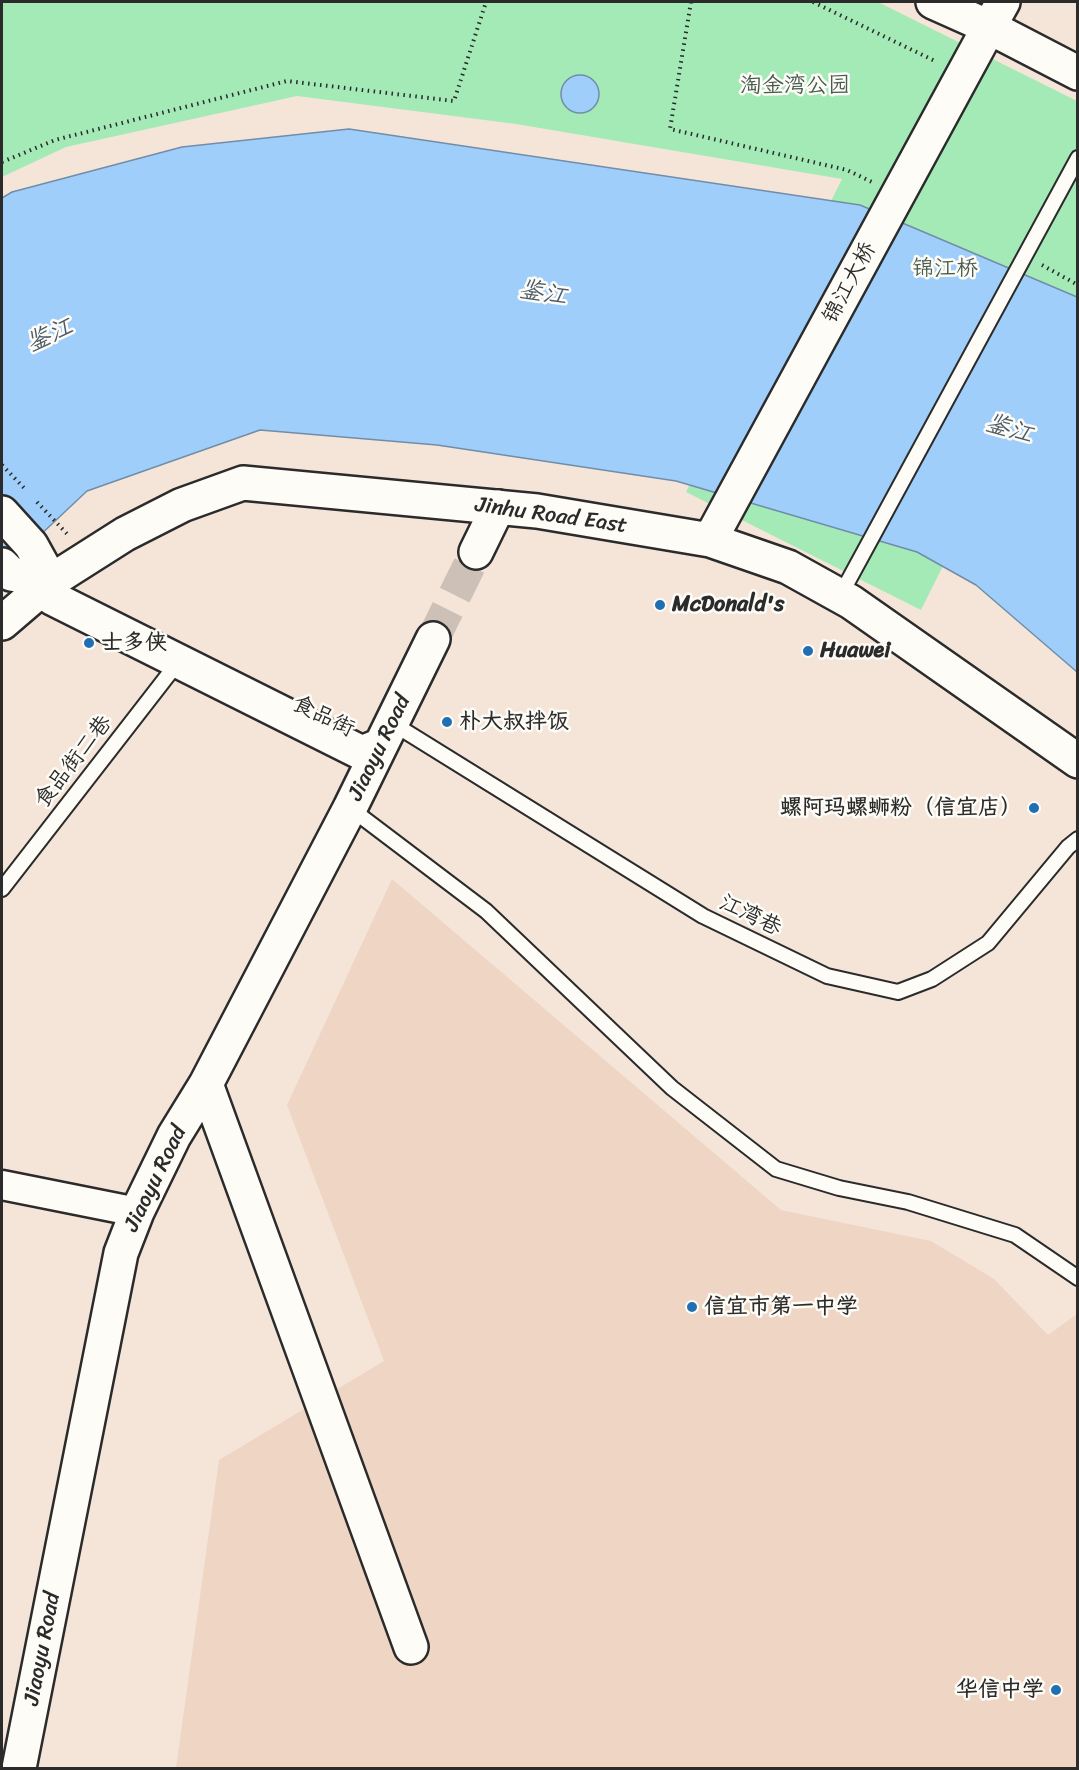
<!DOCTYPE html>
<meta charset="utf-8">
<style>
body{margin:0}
#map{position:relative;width:1079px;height:1770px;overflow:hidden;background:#f5e5d9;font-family:Sriracha,sans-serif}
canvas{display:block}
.frame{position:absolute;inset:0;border:3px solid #2b2b2b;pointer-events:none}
</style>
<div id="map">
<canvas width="1079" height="1770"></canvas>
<div class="frame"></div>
</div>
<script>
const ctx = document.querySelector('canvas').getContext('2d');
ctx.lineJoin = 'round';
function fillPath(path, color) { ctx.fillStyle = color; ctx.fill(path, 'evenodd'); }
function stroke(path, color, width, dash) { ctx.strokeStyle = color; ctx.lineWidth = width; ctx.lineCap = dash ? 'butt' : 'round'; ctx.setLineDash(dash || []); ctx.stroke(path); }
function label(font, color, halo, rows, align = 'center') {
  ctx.font = font + ' Sriracha,"LXGW WenKai TC",sans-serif'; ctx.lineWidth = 5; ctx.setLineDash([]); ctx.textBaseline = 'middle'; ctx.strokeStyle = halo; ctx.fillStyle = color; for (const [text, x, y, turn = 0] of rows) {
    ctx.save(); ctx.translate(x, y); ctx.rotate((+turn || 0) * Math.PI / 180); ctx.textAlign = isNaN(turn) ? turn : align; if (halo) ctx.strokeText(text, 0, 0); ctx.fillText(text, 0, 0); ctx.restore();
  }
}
const built = new Path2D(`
 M392,879L781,1210L931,1241L994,1279L1048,1335L1077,1314V1768H176L219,1460L384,1361L287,1105Z`);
const green = new Path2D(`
 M2,2H878L1077,101V298L921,610L686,492L842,179L516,124L297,96L66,147L2,177Z`);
const water = new Path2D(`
 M561 94a19 19 0 1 1 38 0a19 19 0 1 1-38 0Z
 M349,129L860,205L1077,297V672L976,585L917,552L676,481L437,445L260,430L87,491L2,571V198L12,192L182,147Z`);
const tertiaryTunnel = new Path2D(`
 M433,639L476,552`);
const path = new Path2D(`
 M691,2L670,129L847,170L872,182
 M813,2L937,62
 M2,162L55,140L287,81L454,101L486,2
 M1042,265L1078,285
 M2,465L26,490
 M37,502L69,536`);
const service = new Path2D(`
 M840,596L1078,158
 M392,723L703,916L827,976L898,992L932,979L988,943L1068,847L1078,839
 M350,808L486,911L672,1088L776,1169L839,1188L908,1202L1015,1235L1078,1278
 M2,889L179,661`);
const minor = new Path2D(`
 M2,1185L137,1212`);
const tertiary = new Path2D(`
 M989,27L1003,2
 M476,552L498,507
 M51,581L52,598L362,753L381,745
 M206,1084L411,1647
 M19,1768L121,1253L137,1212L174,1136L206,1084L350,808L433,639`);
const secondary = new Path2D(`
 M933,2L989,27L1078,73
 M2,513L31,545L51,581
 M710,540L989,27
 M2,565L11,574L51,581
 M2,623L51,581L125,534L182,505L243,483L537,511L710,540L788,567L851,602L1078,761`);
const markers = [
 [660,605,6,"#1f6fb2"],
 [89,643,6,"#1f6fb2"],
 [808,651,6,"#1f6fb2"],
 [447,722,6,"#1f6fb2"],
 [1034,808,6,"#1f6fb2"],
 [692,1307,6,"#1f6fb2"],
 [1056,1690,6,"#1f6fb2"]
];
const parkNames = [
 ["淘金湾公园",795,86],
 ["锦江桥",945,269]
];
const streetNames = [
 ["锦江大桥",850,283,-62],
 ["Jinhu Road East",551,516,8],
 ["食品街",323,717,26],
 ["Jiaoyu Road",380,748,-64],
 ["食品街二巷",74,762,-52],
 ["江湾巷",750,916,26],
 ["Jiaoyu Road",156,1179,-64],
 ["Jiaoyu Road",43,1649,-79]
];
const poiNames = [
 ["McDonald's",672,605],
 ["士多侠",101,643],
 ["Huawei",820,651],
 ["朴大叔拌饭",459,722],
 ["螺阿玛螺蛳粉（信宜店）",1022,808,"right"],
 ["信宜市第一中学",704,1307],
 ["华信中学",1044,1690,"right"]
];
const waterNames = [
 ["鉴江",543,294,10],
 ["鉴江",50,336,-24],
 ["鉴江",1009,430,17]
];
fillPath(built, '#efd5c4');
fillPath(green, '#a3eab7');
fillPath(water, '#9fcefb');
stroke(water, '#718da8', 1.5);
stroke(tertiaryTunnel, '#cdc0b6', 33, [33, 16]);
stroke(service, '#2b2b2b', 18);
stroke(minor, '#2b2b2b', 33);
stroke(tertiary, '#2b2b2b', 38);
stroke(secondary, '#2b2b2b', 38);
stroke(path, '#2b2b2b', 4, [1.5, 4.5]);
stroke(service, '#fdfcf7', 14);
stroke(minor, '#fdfcf7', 28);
stroke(tertiary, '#fdfcf7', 33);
stroke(secondary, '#fdfcf7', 33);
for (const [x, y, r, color] of markers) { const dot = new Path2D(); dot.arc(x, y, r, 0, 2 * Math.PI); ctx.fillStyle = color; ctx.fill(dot); stroke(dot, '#fdfcf7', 2); }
label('22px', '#495b4e', '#fdfcf7', parkNames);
label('22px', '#2b2b2b', '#fdfcf7', streetNames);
label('bold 22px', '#2b2b2b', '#fdfcf7', poiNames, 'left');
label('italic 24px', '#4e5c69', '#fdfcf7', waterNames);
</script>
